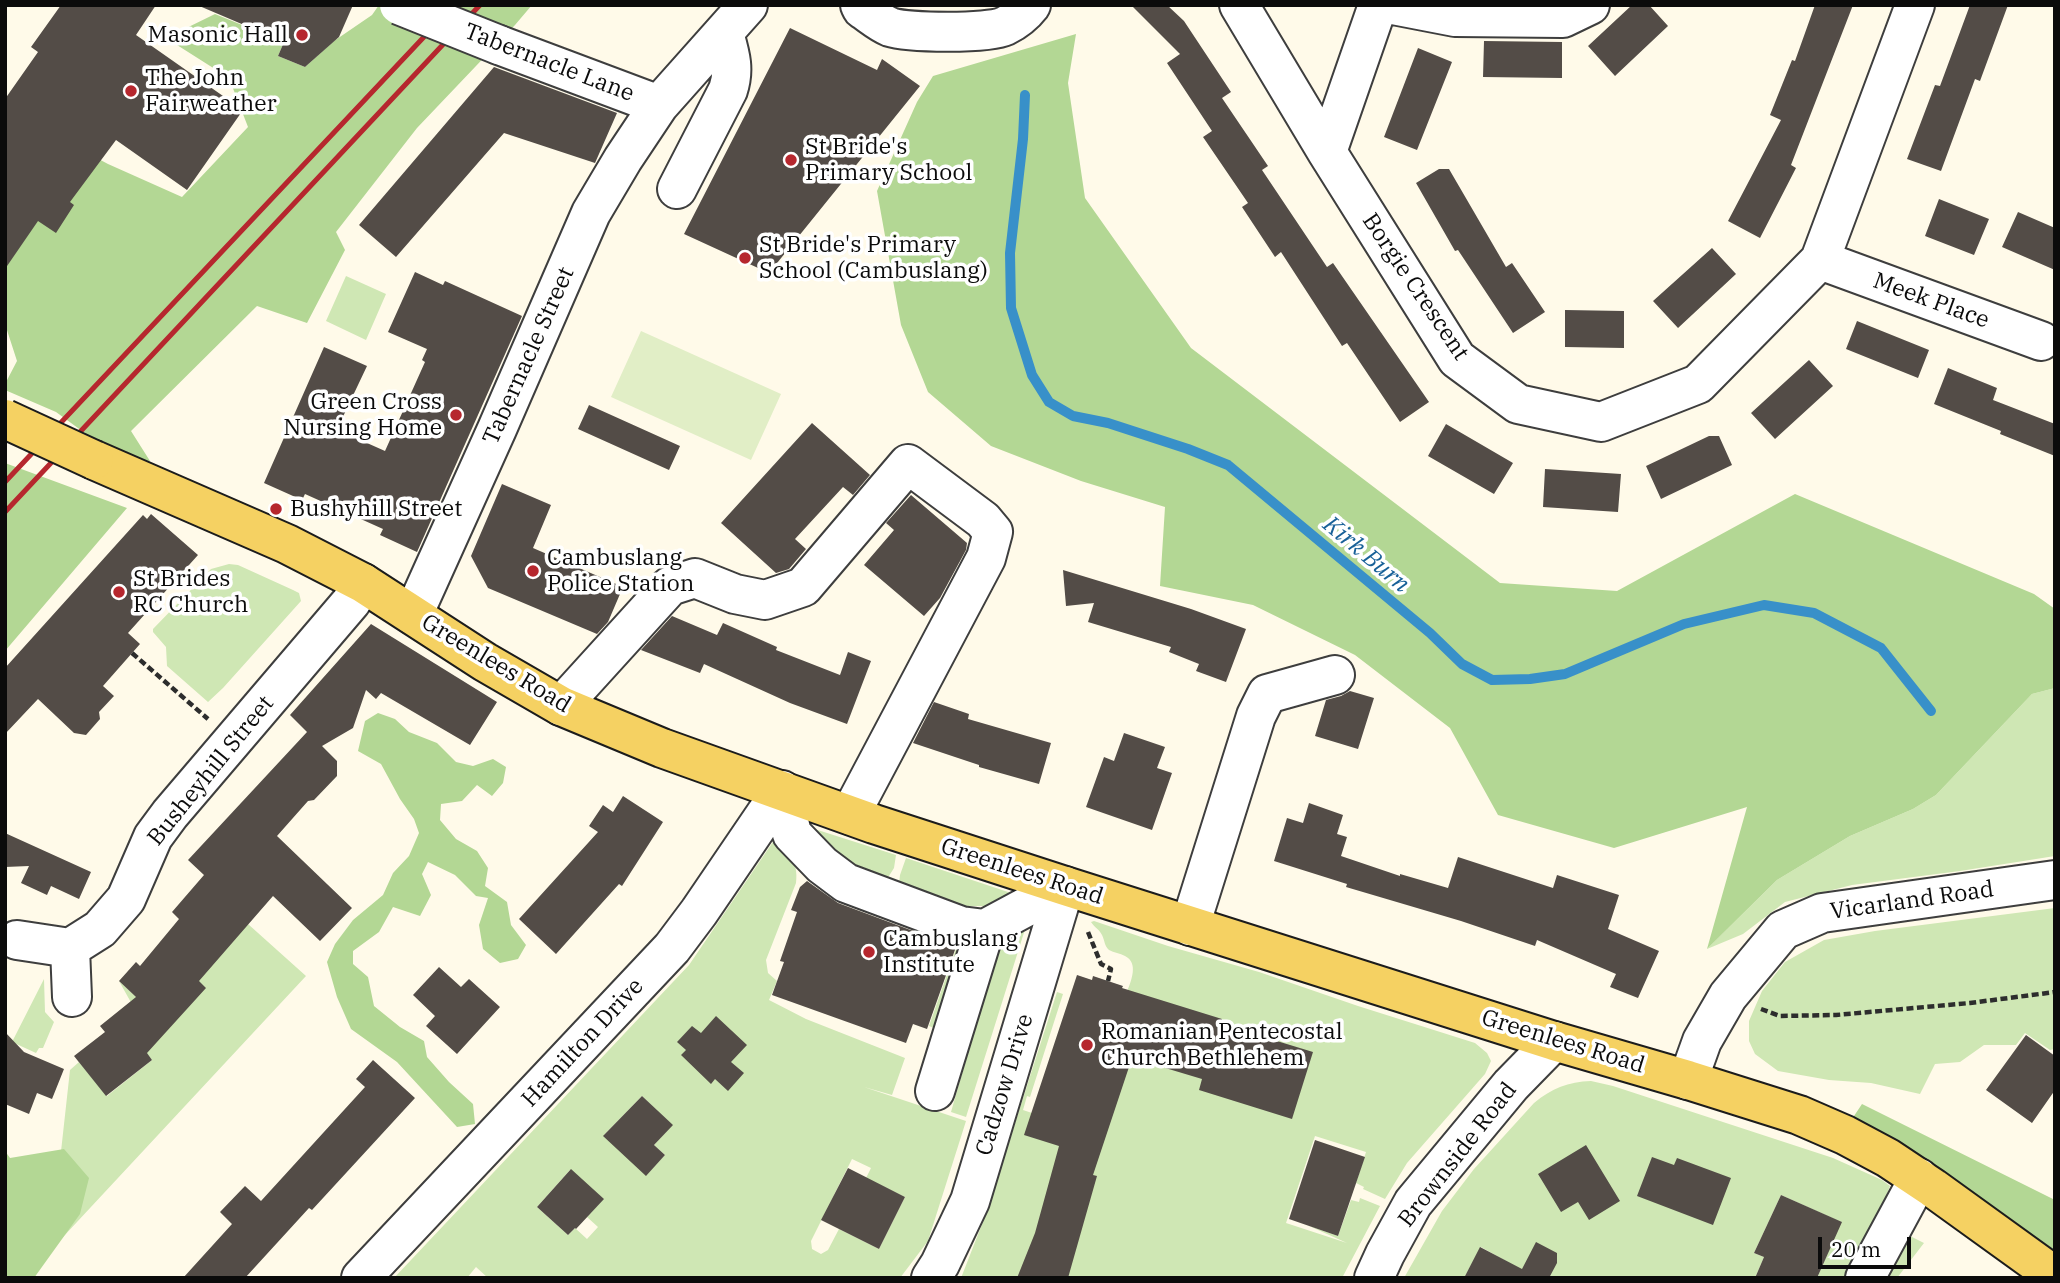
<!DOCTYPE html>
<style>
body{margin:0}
#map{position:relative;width:2060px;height:1283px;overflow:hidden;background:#fffae9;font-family:"IBM Plex Serif",serif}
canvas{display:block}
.frame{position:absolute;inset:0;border:7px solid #0b0b0b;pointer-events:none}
.scale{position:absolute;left:1818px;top:1237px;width:93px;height:32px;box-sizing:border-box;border:4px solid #0b0b0b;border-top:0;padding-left:9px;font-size:21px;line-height:24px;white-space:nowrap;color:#0b0b0b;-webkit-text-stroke:5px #fff;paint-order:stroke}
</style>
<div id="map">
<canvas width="2060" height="1283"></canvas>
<div class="frame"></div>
<div class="scale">20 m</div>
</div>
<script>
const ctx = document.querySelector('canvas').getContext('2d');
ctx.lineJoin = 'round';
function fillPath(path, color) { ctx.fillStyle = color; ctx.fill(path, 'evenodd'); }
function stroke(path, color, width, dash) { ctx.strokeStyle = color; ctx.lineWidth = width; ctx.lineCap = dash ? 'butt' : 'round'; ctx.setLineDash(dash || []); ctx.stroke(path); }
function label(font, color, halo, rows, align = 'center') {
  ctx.font = font + ' "IBM Plex Serif",serif'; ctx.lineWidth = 7; ctx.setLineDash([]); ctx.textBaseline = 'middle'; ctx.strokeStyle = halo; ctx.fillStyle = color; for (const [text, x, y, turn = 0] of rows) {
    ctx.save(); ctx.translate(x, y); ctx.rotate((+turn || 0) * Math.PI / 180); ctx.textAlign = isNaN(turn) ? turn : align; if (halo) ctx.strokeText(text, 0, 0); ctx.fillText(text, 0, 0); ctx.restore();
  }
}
const green = new Path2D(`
 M346,276L386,294L366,340L326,321Z
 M229,564L238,565L293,590L299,593L301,601L223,688L208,702L167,666L166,647L153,632V629L211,569Z
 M2055,688V856L1960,871L1852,885L1785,902L1743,934L1707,949L1777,880L1850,836L1913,809L1936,795L2032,694Z
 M802,825L896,855L894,868L887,879L837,862Z
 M775,839C788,855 799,861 796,883L766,960L768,973L777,981L769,1000L806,1019L905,1058L892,1095L864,1087L966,1121L928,1241L900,1278H488L476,1267L467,1278H394L689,965ZM642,1096L672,1125L654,1145L665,1155L646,1175L604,1135ZM852,1159L871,1168L866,1178L905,1197L879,1249L839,1229L828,1250L821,1254L812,1249L811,1241ZM570,1170L603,1199L587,1217L598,1227L587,1239L575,1228L568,1235L537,1207Z
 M906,858L1011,893L1014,897L992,906H960L899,884L900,875Z
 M2055,908V1049L2050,1050L2025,1033L2016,1045H1984L1960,1062L1935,1064L1920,1094L1871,1083L1829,1080L1778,1071L1755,1054L1749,1041V1021L1762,991L1785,962L1824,940L1875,931Z
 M1094,921L1168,946L1259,972L1358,1006L1475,1043L1487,1053L1491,1061L1485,1074L1407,1163L1385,1199L1363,1189L1364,1187L1356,1183L1366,1152L1315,1136L1286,1223L1347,1243L1307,1225L1338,1236L1351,1200L1359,1202L1360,1198L1380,1206L1342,1278H961L986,1214L1057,992L1063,994L1030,1097L1027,1096L1023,1110L1032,1113L1127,992C1131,981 1139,963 1125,956C1120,953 1114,953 1109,950C1104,945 1105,941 1102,935C1099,929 1095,928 1091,922Z
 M1027,923L966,1117L951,1112L998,948L1011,929Z
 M248,924L306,976L50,1251L70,1070L79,1062L107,1096L152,1060L119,1018L133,1006L119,981L170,1028L180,964Z
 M958,943L964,945L934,1028L929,1026Z
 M44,979L45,1012L54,1022L43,1048H39L36,1053L12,1042Z
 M1591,1081L1613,1086L1833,1158L1882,1180L1890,1186L1853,1278H1817L1841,1222L1781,1195L1754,1253L1764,1257L1755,1278H1536L1481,1247L1464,1278H1404L1442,1211L1474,1169L1534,1103C1552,1088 1568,1082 1591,1081Z
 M1900,1231L1924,1243L1897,1278H1877Z`);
const forest = new Path2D(`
 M379,5H532L515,25L417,128L336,232L345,250L307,323L257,306L131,431L150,461L134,469L56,412L5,390V384L17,361L5,324V243L61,139L108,164L182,197L248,127L229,78L166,38L215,14L284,42L278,56L305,67L334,41L372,15Z
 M1076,34L1068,83L1085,198L1191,348L1500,583L1617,591L1795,494L2034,594L2055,609V688L2032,694L1936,795L1913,809L1850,836L1777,880L1707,949L1747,807L1614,848L1498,815L1450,728L1355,655L1253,605L1160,586L1165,507L1081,481L991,446L928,392L901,325L877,191L917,102L933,76Z
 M5,463L127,508L5,651Z
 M378,713L395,719L409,732L437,743L456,762L473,766L493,759L506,767L503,783L492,796L477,785L462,801L441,804L440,820L456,839L477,851L488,868L485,886L507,902L511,925L526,945L518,959L500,963L483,949L479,925L488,898L476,896L455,875L428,862L422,874L431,895L420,916L393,907L379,932L353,951V964L368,977L374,1006L400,1027L424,1041L427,1057L449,1082L473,1104L475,1124L457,1127L397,1062L351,1029L337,997L327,962L335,944L353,920L383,895L393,873L409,856L419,833L414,819L400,799L381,764L358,751L365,721Z
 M1862,1104L2055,1200V1258L1852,1119Z
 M64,1149L89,1178L80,1214L34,1278H5V1151L10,1158Z`);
const pitch = new Path2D(`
 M641,331L781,394L751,460L611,397Z`);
const stream = new Path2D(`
 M1025,95L1023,139L1010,253L1011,308L1032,375L1049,402L1073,416L1108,423L1188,449L1228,465L1430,633L1462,664L1492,680L1530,679L1565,674L1684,624L1764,605L1814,613L1881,648L1931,711`);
const building = new Path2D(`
 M61,5H156L136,35L243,110L187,190L116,140L70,202L74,205L56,233L38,221L5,269V99L38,52L31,47Z
 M197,5H353L339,37L305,67L278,56L284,42Z
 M1131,5H1167L1184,21L1231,92L1222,98L1268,166L1262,170L1327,267L1333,263L1429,402L1400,422L1347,343L1342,346L1281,252L1275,257L1242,207L1248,203L1203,137L1212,131L1167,63L1180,54Z
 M1632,5H1649L1668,26L1615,76L1588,46Z
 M1815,5H1853L1791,165L1796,168L1760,238L1728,221L1781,120L1770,115L1792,60L1795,61Z
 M1970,5H2008L1980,81L1975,79L1941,171L1907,159L1935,85L1940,86Z
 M790,28L877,70L882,59L920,86L769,273L684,234Z
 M1484,41L1562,42V78L1483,77Z
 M1418,48L1452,62L1417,150L1384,137Z
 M494,67L617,113L595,163L504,133L396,257L359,225Z
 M1439,169H1449L1506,267L1512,263L1545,312L1513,333L1458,250L1455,251L1416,183Z
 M1939,199L1989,219L1974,255L1925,236Z
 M2018,212L2055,228V270L2002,247Z
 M1712,248L1736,274L1678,328L1653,301Z
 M415,272L443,285L445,281L522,316L417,552L380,535L383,529L305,494L302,500L264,483L324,347L367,366L340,423L343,424L340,431L385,451L425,362L422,360L427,349L388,332Z
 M1565,310L1624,311V348L1565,347Z
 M1857,321L1929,350L1918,378L1846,349Z
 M1809,360L1833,386L1775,439L1751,413Z
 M1948,368L1997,388L1993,400L2055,424V456L2000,434L2001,431L1934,404Z
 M589,405L680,446L669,470L578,429Z
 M812,423L870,475L853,495L843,487L795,539L806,549L789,569L776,573L721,523Z
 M1446,424L1513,463L1494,494L1428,456Z
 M1709,436H1719L1732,465L1661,499L1646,466Z
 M1545,469L1621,474L1618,512L1543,507Z
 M502,484L551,505L533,548L623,587L608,622L597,634L488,588L471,556Z
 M911,495L967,543L966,550L940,598L924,616L864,565L894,530L886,523Z
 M151,514L198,555L128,633L140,644L103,686L114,696L99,712L100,719L86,735L74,733L38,699L5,734V668L143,515L147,519Z
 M1063,570L1191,609L1246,629L1226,682L1196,671L1199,664L1169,652L1171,647L1088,622L1094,603L1066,606Z
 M672,616L717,635L723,623L777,647L776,650L840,675L848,652L871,661L847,724L790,703L704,664L700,673L641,650Z
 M371,624L497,702L470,745L381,693L376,699L366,690L353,728L322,746L337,761V776L314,800L308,801L277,836L352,908L320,941L273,896L199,981L206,988L147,1053L152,1060L106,1096L74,1056L105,1032L100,1026L136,997L119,981L136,962L140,966L179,919L172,912L204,875L188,860L307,732L290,715Z
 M1350,691L1374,698L1358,749L1315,736L1326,700L1341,696Z
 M934,702L969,714L968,719L1051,743L1039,784L979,767V765L913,743Z
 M1124,733L1165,747L1157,768L1172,773L1152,830L1086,807L1104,757L1114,761Z
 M623,796L663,822L622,886L619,884L556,954L519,919L598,832L589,826L603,805L613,812Z
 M1309,803L1343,815L1337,834L1347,837L1341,856L1400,876V874L1448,888L1458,857L1553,888L1557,875L1619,895L1608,929L1659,951L1638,998L1610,987L1616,974L1537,940L1535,946L1461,921L1346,887L1347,884L1274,861L1287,818L1303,823Z
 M5,833L91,872L79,899L51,886L47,895L21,883L29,866L5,867Z
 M807,881L838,903L956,947L927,1029L913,1024L906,1043L772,995L784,962L780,961L797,912L791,910L800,887Z
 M439,967L461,987L469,979L500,1007L457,1054L426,1026L435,1016L413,995Z
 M1077,975L1092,980L1093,976L1123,986L1122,988L1222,1019L1221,1024L1313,1052L1292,1119L1199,1090L1202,1079L1132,1058L1093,1175L1097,1176L1068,1278H1017L1035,1233L1059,1146L1024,1135Z
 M716,1016L747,1045L731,1062L744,1073L728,1091L715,1079L711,1084L681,1055L686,1050L677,1042L692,1026L701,1033Z
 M5,1032L24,1052L64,1069L52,1099L37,1093L29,1114L5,1104Z
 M2026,1035L2055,1056V1090L2032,1123L1986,1090Z
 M373,1060L415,1098L312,1210L309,1208L245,1278H183L232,1224L220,1212L245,1186L261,1201L365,1087L356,1079Z
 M642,1096L673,1125L654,1145L665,1155L646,1176L603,1136Z
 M1315,1140L1365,1157L1338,1236L1289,1219Z
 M1586,1145L1620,1201L1589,1220L1578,1202L1561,1212L1538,1174Z
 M1652,1157L1674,1165L1677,1158L1731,1178L1713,1225L1637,1196Z
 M848,1168L905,1197L879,1249L821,1220Z
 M571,1169L604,1199L576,1229L575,1228L568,1235L537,1207Z
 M1781,1195L1842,1222L1817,1278H1755L1764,1257L1754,1253Z
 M1536,1242L1557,1253V1263L1549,1278H1464L1480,1247L1522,1269Z`);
const path = new Path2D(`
 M132,653L208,719
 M1088,932L1101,964L1111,969L1108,981
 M1761,1009L1780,1016L1836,1015L1970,1003L2055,992`);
const minor = new Path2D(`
 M860,5L862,9C871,15 880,23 890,27C908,33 988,34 1005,26C1015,21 1024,14 1031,5
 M1239,5L1327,152L1457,359L1518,404L1601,422L1698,384L1820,260L1915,5
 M1393,5L1455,17L1563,18L1590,5
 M499,45L659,105
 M1327,152L1378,5
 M677,189L728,90C735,69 730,54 724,33
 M1820,260L2041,341
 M413,615L497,429L591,213L623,159L659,105L748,5
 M561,706L670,586L695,578L735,594L765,600L803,587L908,464L983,520L993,532L986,558L850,815
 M782,790L792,834L822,865L846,883L961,926L985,929L1065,886
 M1190,926L1256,716L1267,694L1335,675
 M17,940L70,948L100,929L126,899L153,837L170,814L351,602L363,583
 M70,948L72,997
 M1688,1080L1702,1041L1728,996L1783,930L1822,913L2055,880
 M935,1091L985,929
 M361,1278L672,948L699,912L782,790
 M931,1278L940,1264L970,1201L1065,886
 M1374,1278L1385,1254L1413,1203L1511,1085L1554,1041
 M1865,1278L1919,1178`);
const major = new Path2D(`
 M94,460L287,544L363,583L485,662L561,706L662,748L874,824L1065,886L1554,1041L1688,1080L1799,1115L1845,1135L1888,1158L1933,1188L2055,1276`);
const rail = new Path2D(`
 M5,482L454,5
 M5,512L480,5`);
const minorBridge = new Path2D(`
 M399,5L499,45`);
const majorBridge = new Path2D(`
 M5,419L94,460`);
const markers = [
 [302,35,7,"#b6272e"],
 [131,91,7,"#b6272e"],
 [791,160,7,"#b6272e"],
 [745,258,7,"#b6272e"],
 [456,415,7,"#b6272e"],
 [276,509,7,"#b6272e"],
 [533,571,7,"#b6272e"],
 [119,592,7,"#b6272e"],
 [869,952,7,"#b6272e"],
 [1087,1045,7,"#b6272e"]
];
const poiNames = [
 ["Masonic Hall",288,35,"right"],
 ["The John",145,78],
 ["Fairweather",145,104],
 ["St Bride's",805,147],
 ["Primary School",805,173],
 ["St Bride's Primary",759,245],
 ["School (Cambuslang)",759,271],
 ["Green Cross",442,402,"right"],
 ["Nursing Home",442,428,"right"],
 ["Bushyhill Street",290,509],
 ["Cambuslang",547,558],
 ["Police Station",547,584],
 ["St Brides",133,579],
 ["RC Church",133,605],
 ["Cambuslang",883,939],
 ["Institute",883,965],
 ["Romanian Pentecostal",1101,1032],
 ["Church Bethlehem",1101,1058]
];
const streetNames = [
 ["Tabernacle Lane",549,63,21],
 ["Borgie Crescent",1415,287,56],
 ["Meek Place",1931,301,20],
 ["Tabernacle Street",529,356,-66],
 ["Greenlees Road",496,664,31],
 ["Busheyhill Street",211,771,-51],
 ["Greenlees Road",1022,872,18],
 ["Vicarland Road",1912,901,-8],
 ["Greenlees Road",1563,1042,17],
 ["Hamilton Drive",583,1043,-47],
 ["Cadzow Drive",1005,1085,-73],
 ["Brownside Road",1458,1155,-52]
];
const waterNames = [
 ["Kirk Burn",1366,555,40]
];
fillPath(green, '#cfe7b4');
fillPath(forest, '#b3d794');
fillPath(pitch, '#e1eec6');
stroke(stream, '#3890c9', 10);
fillPath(building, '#534c47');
stroke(minor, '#3e3e3e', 42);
stroke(major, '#1c1c1c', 42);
stroke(path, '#2d2d2d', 4.5, [7, 3.5]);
stroke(minor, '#fff', 38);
stroke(major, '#f5d162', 38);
stroke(rail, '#b6272e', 5);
stroke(minorBridge, '#3e3e3e', 42, []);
stroke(majorBridge, '#1c1c1c', 42, []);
stroke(minorBridge, '#fff', 38);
stroke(majorBridge, '#f5d162', 38);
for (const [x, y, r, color] of markers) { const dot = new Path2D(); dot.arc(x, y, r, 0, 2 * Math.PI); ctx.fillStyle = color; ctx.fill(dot); stroke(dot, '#fff', 2.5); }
label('23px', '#0b0b0b', '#fff', poiNames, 'left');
label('23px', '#0b0b0b', '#fff', streetNames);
label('italic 24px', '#186198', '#fff', waterNames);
</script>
